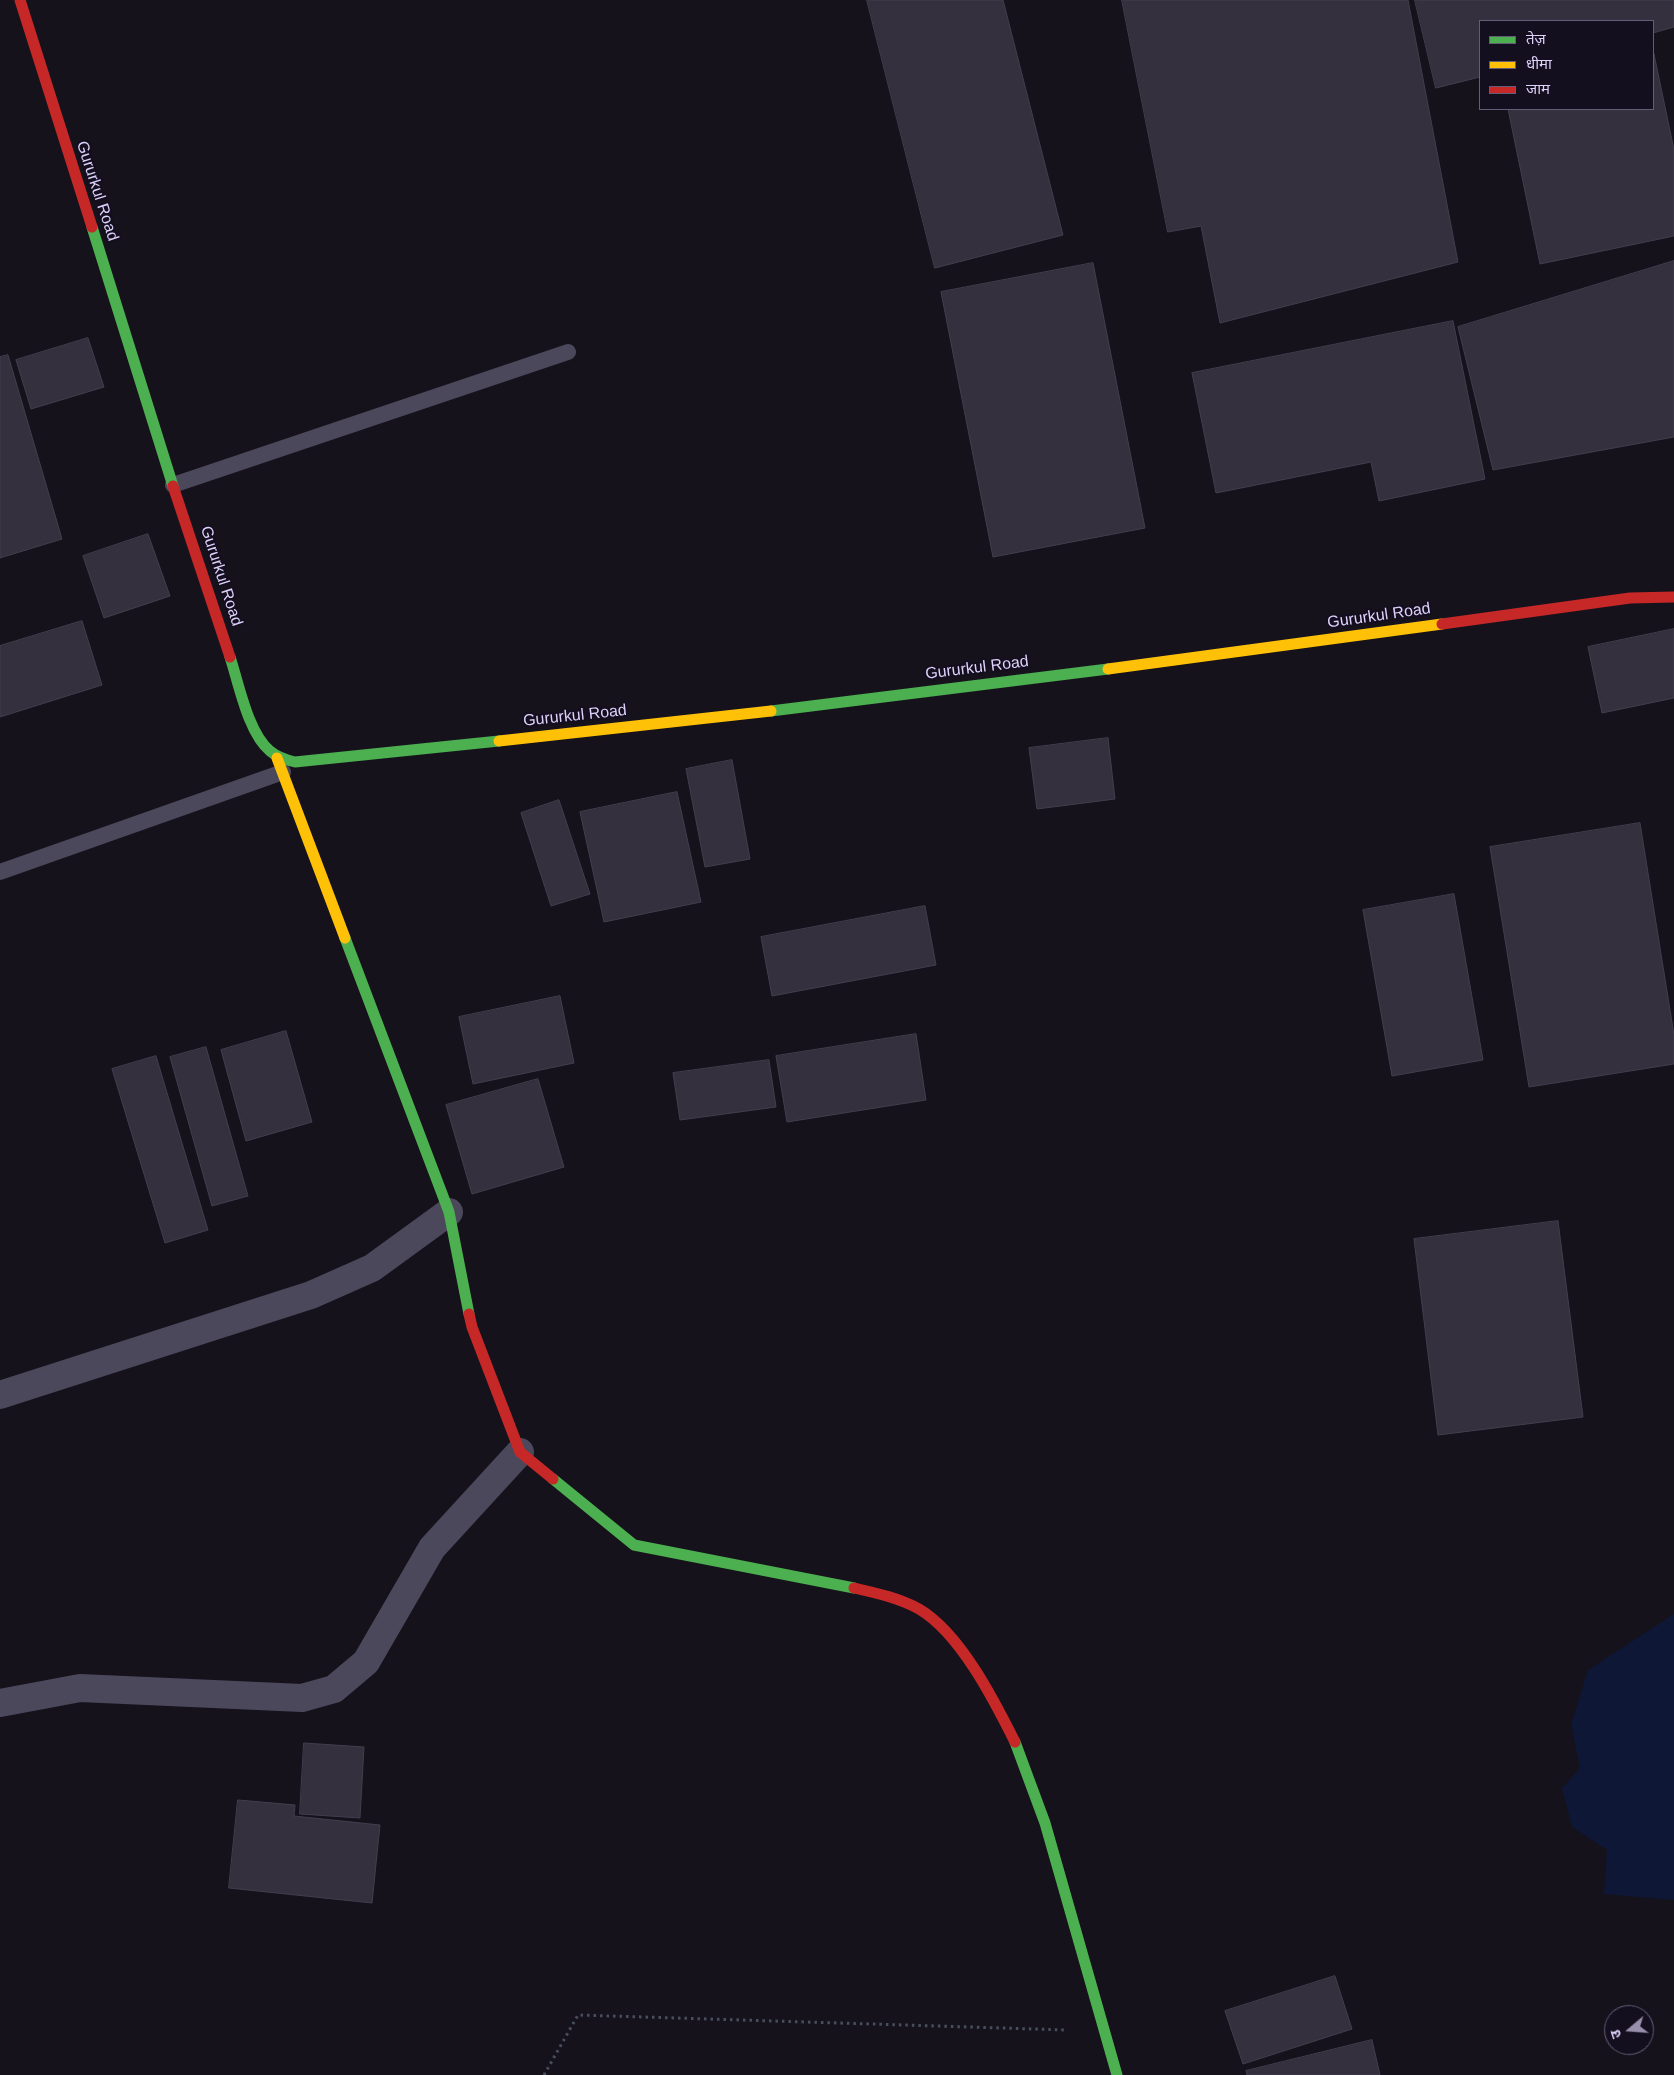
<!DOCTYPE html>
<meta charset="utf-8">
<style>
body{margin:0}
#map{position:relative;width:1674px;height:2075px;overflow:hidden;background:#15121c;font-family:Helvetica,"Noto Sans Devanagari",sans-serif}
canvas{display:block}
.legend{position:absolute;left:1479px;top:20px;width:175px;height:90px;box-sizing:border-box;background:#140f1f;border:1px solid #645d77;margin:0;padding:6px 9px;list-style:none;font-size:15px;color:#ddd2fa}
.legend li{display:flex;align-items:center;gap:10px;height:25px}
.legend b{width:25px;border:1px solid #645d77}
.north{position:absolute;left:1604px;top:2005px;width:50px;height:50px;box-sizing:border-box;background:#140f1f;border:1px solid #645d77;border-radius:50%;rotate:252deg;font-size:14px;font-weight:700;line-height:20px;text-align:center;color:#ddd2fa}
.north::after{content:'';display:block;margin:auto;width:18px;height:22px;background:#978fac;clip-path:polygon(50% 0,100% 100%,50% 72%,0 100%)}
</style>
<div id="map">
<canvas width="1674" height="2075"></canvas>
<ul class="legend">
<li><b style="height:6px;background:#4caf50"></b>तेज़</li>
<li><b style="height:6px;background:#ffc107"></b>धीमा</li>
<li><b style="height:6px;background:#c62828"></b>जाम</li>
</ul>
<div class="north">उ</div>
</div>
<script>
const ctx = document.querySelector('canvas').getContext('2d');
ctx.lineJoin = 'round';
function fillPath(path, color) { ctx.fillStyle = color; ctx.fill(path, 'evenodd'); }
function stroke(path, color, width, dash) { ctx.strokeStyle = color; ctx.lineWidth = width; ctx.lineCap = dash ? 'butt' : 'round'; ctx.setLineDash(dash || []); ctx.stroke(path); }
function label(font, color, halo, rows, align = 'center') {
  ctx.font = font + ' Helvetica,sans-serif'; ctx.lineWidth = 4.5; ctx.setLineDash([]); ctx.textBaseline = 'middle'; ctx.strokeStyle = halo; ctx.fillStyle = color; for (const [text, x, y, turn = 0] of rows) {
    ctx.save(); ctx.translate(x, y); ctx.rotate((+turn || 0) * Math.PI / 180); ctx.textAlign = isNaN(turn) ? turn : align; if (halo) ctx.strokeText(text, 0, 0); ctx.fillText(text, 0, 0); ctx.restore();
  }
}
const water = new Path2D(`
 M1674,1614V1900L1604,1894L1607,1850L1572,1827L1562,1788L1580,1768L1571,1725L1588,1670Z`);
const building = new Path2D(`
 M867,0H1003L1063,235L935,268Z
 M1122,0H1408L1458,262L1220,323L1201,226L1168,232Z
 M1415,0H1674V27L1653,33V21H1480V77L1436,88Z
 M1654,54L1674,150V236L1540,264L1508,109H1653Z
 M1674,261V437L1493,470L1458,327Z
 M1093,263L1145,528L993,557L941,292Z
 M1453,321L1485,479L1379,501L1371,462L1216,493L1192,373Z
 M88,338L104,387L31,409L16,360Z
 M8,355L62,539L0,558V357Z
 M148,534L170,596L104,618L83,556Z
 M82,621L102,685L0,717V646Z
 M1674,629V698L1602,713L1588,647Z
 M1108,738L1115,799L1037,809L1029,748Z
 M732,760L750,859L705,867L686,769Z
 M677,792L701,902L604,922L580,812Z
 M559,800L590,894L551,906L521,813Z
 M1640,823L1674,1035V1064L1529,1087L1490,847Z
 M1454,894L1483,1060L1392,1076L1363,910Z
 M925,906L936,965L772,996L761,937Z
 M560,996L574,1063L473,1084L459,1017Z
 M286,1031L312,1122L246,1141L221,1050Z
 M916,1034L926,1100L787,1122L776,1056Z
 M206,1047L248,1196L212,1206L170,1057Z
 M156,1056L208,1230L165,1243L112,1069Z
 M769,1060L776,1107L680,1120L673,1073Z
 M538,1079L564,1167L472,1194L446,1105Z
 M1558,1221L1583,1417L1438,1435L1414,1239Z
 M304,1743L364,1747L360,1818L300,1814Z
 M238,1800L295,1805L294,1816L380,1825L372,1903L229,1888Z
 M1335,1976L1352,2029L1243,2064L1225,2011Z
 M1372,2040L1380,2075H1247L1246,2071Z`);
const path = new Path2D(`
 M544,2075L578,2015L1067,2030`);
const lane = new Path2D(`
 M173,485L568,352
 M0,872L283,772`);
const street = new Path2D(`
 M0,1395L311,1295L372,1268L449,1212
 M0,1703L80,1688L302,1698L334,1689L366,1662L432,1548L520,1452`);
const fast = new Path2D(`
 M92,227L173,486
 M230,657C239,684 248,733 270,751C277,757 286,760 295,762L499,741
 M771,711L1108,669
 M345,938L449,1212L469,1314
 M553,1479L634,1545L854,1588
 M1015,1742L1045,1823L1117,2075`);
const slow = new Path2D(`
 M1108,669L1442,624
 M499,741L771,711
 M277,758L345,938`);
const jam = new Path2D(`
 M20,0L92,227
 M173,486L230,657
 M1442,624L1630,598L1674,597
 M469,1314L472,1327L520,1452L553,1479
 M854,1588C876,1593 899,1598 919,1609C960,1633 994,1700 1015,1742`);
const streetNames = [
 ["Gururkul Road",97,191,72],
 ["Gururkul Road",221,576,72],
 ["Gururkul Road",1379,616,-8],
 ["Gururkul Road",977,668,-7],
 ["Gururkul Road",575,716,-6]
];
fillPath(water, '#0f1736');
fillPath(building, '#35303e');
stroke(building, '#433e4f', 1);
stroke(path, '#474f5d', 3, [2.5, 4]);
stroke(lane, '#4c485c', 16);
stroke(street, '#4c485c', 28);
stroke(fast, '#4caf50', 11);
stroke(slow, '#ffc107', 11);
stroke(jam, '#c62828', 11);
label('16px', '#ddd2fa', '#140f1f', streetNames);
</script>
